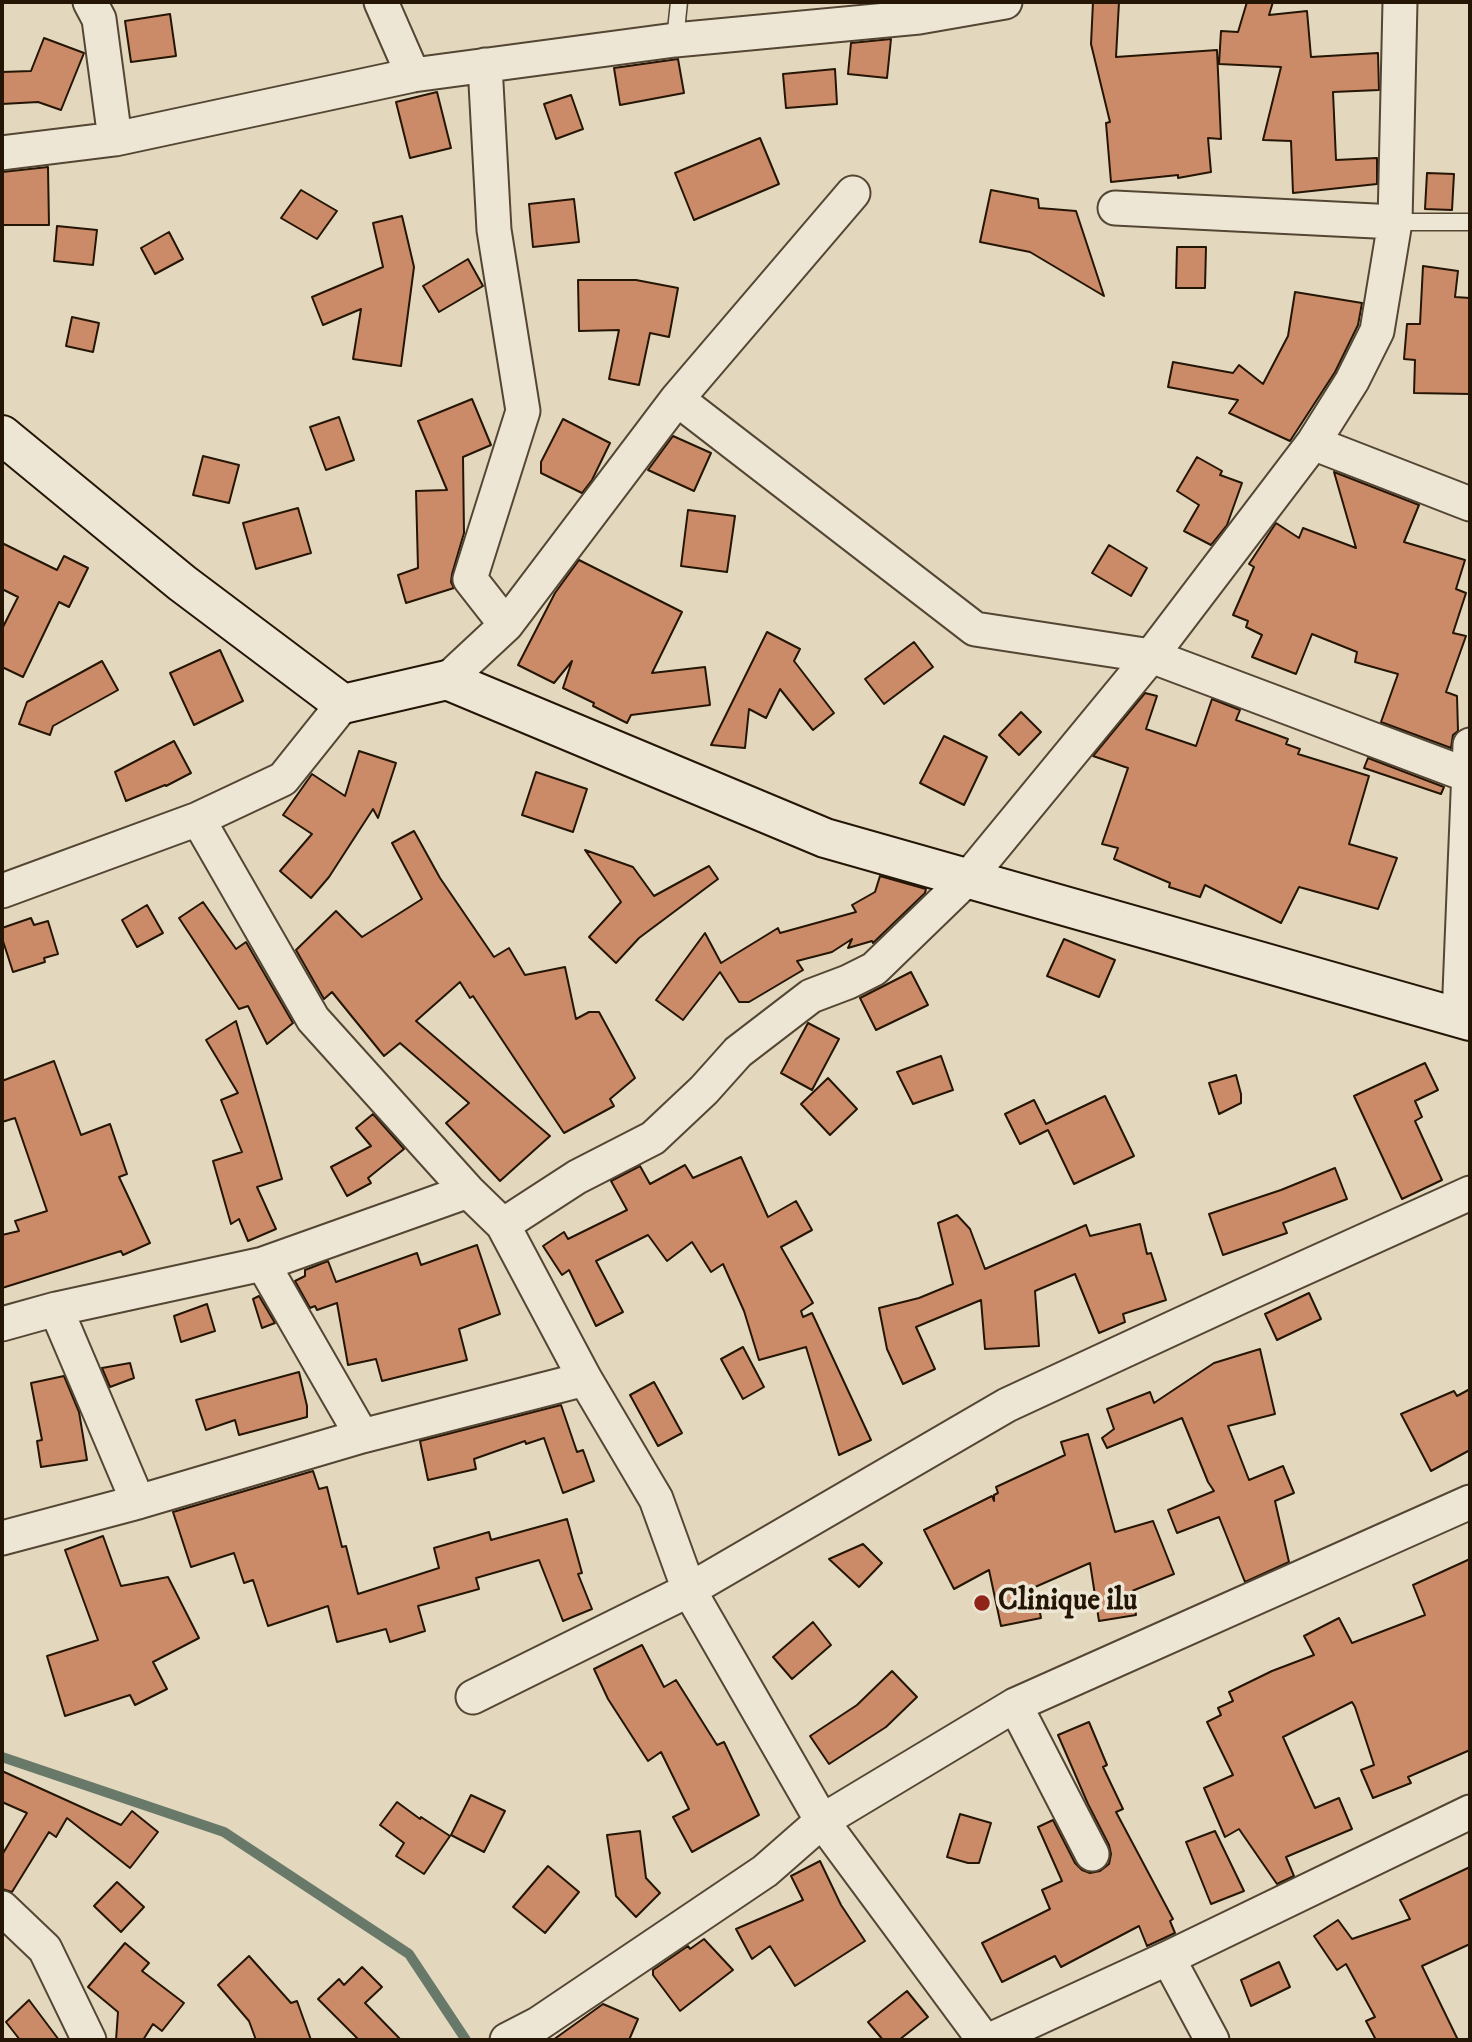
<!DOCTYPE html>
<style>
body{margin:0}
#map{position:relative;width:1472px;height:2042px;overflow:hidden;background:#e3d8be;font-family:"IM FELL DW Pica",serif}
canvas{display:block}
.frame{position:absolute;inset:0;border:4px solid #241505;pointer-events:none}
</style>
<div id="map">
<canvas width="1472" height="2042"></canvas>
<div class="frame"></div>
</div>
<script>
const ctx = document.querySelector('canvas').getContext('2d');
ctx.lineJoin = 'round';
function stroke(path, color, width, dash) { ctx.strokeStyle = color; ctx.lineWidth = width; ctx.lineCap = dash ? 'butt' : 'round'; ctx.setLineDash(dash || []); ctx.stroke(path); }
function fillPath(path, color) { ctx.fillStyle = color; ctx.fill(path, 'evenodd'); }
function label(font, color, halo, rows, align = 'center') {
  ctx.font = font + ' "IM FELL DW Pica",serif'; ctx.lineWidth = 7; ctx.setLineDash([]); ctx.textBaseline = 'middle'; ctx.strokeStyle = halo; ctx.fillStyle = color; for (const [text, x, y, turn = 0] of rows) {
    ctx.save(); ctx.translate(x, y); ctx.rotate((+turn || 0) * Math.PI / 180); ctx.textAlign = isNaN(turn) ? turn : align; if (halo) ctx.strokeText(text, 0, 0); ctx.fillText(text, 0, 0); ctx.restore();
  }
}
const stream = new Path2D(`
 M2,1757L224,1832L409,1954L466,2040`);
const building = new Path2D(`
 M1093,2H1119L1116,57L1217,50L1221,139L1208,138L1211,172L1178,178V175L1111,182L1106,123L1110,122L1091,44Z
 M1247,2H1273L1269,15L1307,11L1311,57L1378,53L1379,90L1333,92L1336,160L1377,158V184L1293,193L1291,141L1263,140L1281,67L1219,64L1221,31L1238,32Z
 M170,14L176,56L131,62L125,21Z
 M44,38L84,53L61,110L38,102L2,104V72L31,71Z
 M891,39L887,78L848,74L851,43Z
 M678,59L684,93L620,105L614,68Z
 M835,69L837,104L786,108L783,74Z
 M437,92L451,148L410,158L396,102Z
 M571,95L583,129L556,139L544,104Z
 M760,138L779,184L694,220L675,173Z
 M48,167L49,225H3L2,172Z
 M1427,173L1454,174L1452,210L1425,209Z
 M301,190L337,211L317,239L281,218Z
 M991,190L1038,199L1039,208L1076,211L1104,296L1030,252L980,242Z
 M574,199L579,242L533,247L529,204Z
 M402,216L414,267L401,366L353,359L361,309L323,325L312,297L383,267L373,223Z
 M57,226L97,230L93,265L54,261Z
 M169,232L183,259L155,274L141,248Z
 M1177,247H1206L1205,288H1176Z
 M468,259L483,286L439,312L423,286Z
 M1423,266L1458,271L1455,297L1470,298V394L1414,393L1415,360L1404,359L1407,324H1420Z
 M578,280H636L678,288L669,337L650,333L639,385L609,379L619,330L579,331Z
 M1295,292L1362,303L1358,325L1335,372L1290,441L1229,413L1238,400L1168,387L1173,362L1233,373L1239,365L1263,384L1288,336Z
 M72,317L99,323L93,352L66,346Z
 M472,399L491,445L463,457L464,533L452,574L451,582L454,588L406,603L398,575L418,568L416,491L447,490L418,421Z
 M339,417L354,460L326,470L310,427Z
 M563,419L610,443L592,480L582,493L541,473V462Z
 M673,436L711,453L694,491L648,470Z
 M203,456L239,465L229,503L193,495Z
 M1197,457L1222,471L1220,475L1242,483L1227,525L1211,545L1184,531L1199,505L1177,491Z
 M1334,472L1419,505L1404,542L1465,560L1456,589L1466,593L1453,633L1466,636L1446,692L1457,696L1458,731L1453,735L1451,748L1381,722L1398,674L1355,662L1357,652L1312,634L1296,674L1252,657L1262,635L1246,627L1248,621L1233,615L1254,567L1249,564L1276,523L1299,538L1303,528L1356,548Z
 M298,508L311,553L256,569L243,523Z
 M688,510L735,516L727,572L681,566Z
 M2,543L57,570L64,556L88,568L69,607L59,602L23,677L2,667V629L18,597L2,589Z
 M1109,545L1147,568L1131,596L1092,573Z
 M579,560L682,612L652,673L705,667L710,705L631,715L627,723L593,706L594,703L563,688L572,661L554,683L518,665L555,593Z
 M767,632L800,649L794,661L834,713L813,730L780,689L766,718L749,709L745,748L711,745Z
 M914,642L933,667L884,704L865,679Z
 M220,650L243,701L194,725L170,673Z
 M102,661L118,690L53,726L50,735L19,724L27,702Z
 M1145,693L1157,696L1146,729L1196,746L1212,699L1240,710L1236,720L1288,739L1286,744L1300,749L1298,754L1369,776L1349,844L1397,858L1378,909L1299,887L1281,923L1205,885L1200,897L1169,887L1170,883L1114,859L1118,848L1102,844L1128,768L1093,756Z
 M1021,712L1041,732L1019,755L999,735Z
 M944,736L987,757L964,805L920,783Z
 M174,741L191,773L166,786L165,785L126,801L115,772Z
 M359,751L396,763L378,818L373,809L329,877L311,898L280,871L312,834L283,815L312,774L345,796Z
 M1368,758L1444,787L1441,794L1364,768Z
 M536,772L587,789L573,832L522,815Z
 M414,831L440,878L494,957L509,948L525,975L565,967L576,1019L589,1012H599L635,1078L610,1099L614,1106L564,1133L473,996L470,998L460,982L416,1021L550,1136L500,1181L446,1123L469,1103L400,1043L384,1056L332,992L324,999L296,950L336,911L362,937L422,899L392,843Z
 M585,850L633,867L654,896L709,866L718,879L639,938L616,963L589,937L621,902Z
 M880,876L926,889L925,893L873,943L872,941L848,948L852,939L832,952L797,961L803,970L749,1002H739L720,972L683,1020L656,1000L705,933L721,963L778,928L780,933L856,912L852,905L875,892Z
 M203,902L236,949L246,942L293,1023L267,1044L248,1006L239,1009L179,918Z
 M147,905L163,933L137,947L122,920Z
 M31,918L34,925L48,921L58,954L44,958L45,962L13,972L2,938V928Z
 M1064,939L1115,960L1099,997L1047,976Z
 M911,972L928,1005L876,1030L860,998Z
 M236,1021L282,1179L257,1187L276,1229L248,1241L239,1219L231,1224L213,1161L242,1152L221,1100L238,1093L206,1040Z
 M808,1023L839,1039L812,1090L781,1073Z
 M941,1056L953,1090L913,1104L897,1072Z
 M54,1061L81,1135L110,1124L127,1174L119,1177L150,1243L123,1255L121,1251L2,1288V1235L19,1231L15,1221L47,1211L15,1118L2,1122V1081Z
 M1425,1063L1438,1090L1415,1101L1422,1117L1415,1121L1442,1180L1402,1199L1354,1096Z
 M1236,1075L1241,1094V1103L1219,1114L1209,1083Z
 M828,1078L857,1109L830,1135L801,1104Z
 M1105,1096L1134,1156L1074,1184L1048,1130L1020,1144L1005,1114L1034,1100L1046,1124Z
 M373,1114L404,1149L368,1178L371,1183L347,1196L331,1167L371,1146L356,1128Z
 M741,1157L768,1217L796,1201L812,1230L781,1247L813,1303L801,1311L803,1317L812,1313L871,1440L839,1455L806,1347L759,1360L744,1311L723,1264L711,1272L692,1242L667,1261L648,1235L596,1261L623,1312L596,1326L569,1270L562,1275L543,1246L564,1232L568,1239L627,1210L611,1181L640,1166L650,1184L685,1165L693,1178Z
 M1335,1168L1347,1199L1283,1223L1287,1233L1223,1255L1209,1214L1281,1190Z
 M957,1215L970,1229L985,1269L1086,1225L1090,1236L1140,1224L1147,1254L1151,1253L1166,1300L1123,1314L1125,1322L1099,1333L1075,1274L1035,1291L1039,1346L985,1349L981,1300L916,1327L935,1369L903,1384L887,1349L879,1308L919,1298L953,1284L938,1223Z
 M477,1245L500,1314L459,1329L467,1360L382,1381L376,1359L348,1365L337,1303L317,1310L315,1306L310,1308L295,1281L305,1276V1270L328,1261L336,1282L417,1253L421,1265Z
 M1309,1293L1321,1319L1277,1340L1265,1314Z
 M259,1296L275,1323L262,1328L253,1299Z
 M207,1304L215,1331L181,1342L174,1316Z
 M743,1347L764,1387L743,1399L721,1359Z
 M1260,1349L1275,1414L1228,1426L1249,1480L1283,1466L1294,1493L1275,1501L1289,1562L1245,1582L1219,1517L1177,1533L1168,1510L1214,1491L1208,1482L1182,1418L1107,1448L1102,1438L1114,1429L1107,1409L1150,1392L1154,1403L1214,1363Z
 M130,1363L134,1378L110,1387L102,1368Z
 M299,1372L307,1406V1417L239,1435L235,1420L206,1430L196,1400Z
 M64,1376L79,1412L87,1460L41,1467L37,1441L42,1440L31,1383Z
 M654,1382L682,1433L658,1446L630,1395Z
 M1470,1389V1450L1431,1471L1401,1414L1454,1391L1457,1396Z
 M561,1405L577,1452L583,1450L594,1481L563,1493L544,1438L526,1444L525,1441L474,1459L476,1469L428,1480L420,1441Z
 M1088,1434L1115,1532L1153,1521L1174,1574L1132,1591L1136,1615L1099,1621L1090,1563L1035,1587L1041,1618L1001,1626L989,1570L954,1589L924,1530L992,1496L994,1501V1495L998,1493L996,1487L1065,1455L1061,1442Z
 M313,1471L319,1489L327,1487L342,1547L346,1546L358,1594L439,1568L434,1548L489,1532L491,1540L567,1519L582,1573L578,1574L592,1609L563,1621L539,1560L476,1578L479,1589L418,1606L425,1631L390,1642L386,1629L337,1642L328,1606L268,1626L253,1580L244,1583L234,1553L191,1567L173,1512Z
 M103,1536L121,1586L168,1577L199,1638L153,1662L167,1689L135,1705L130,1695L65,1716L47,1656L98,1640L65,1550Z
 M863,1544L882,1563L859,1587L829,1559Z
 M1470,1559V1750L1408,1777L1411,1783L1373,1798L1361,1770L1374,1765L1355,1707L1352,1702L1283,1737L1315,1808L1339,1798L1352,1829L1286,1857L1294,1876L1277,1884L1239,1829L1225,1837L1204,1788L1233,1775L1207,1722L1221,1715L1218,1708L1233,1701L1229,1692L1272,1671L1314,1655L1304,1636L1339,1618L1352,1643L1425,1615L1413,1585Z
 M813,1622L831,1645L792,1679L773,1657Z
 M642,1645L664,1687L676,1680L717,1745L724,1742L759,1815L692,1852L673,1817L689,1809L661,1752L648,1761L608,1699L594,1669Z
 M892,1671L917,1697L886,1727L829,1764L810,1736L857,1705Z
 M1089,1722L1107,1765L1103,1767L1123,1809L1116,1812L1173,1919L1170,1921L1175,1933L1147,1946L1139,1926L1061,1967L1055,1956L1002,1982L982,1943L1050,1909L1042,1890L1062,1881L1038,1827L1053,1820L1075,1863L1082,1870L1090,1873L1100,1871L1109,1864L1111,1854L1109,1845L1088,1804L1058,1735Z
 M2,1771L121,1825L132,1811L158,1832L130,1868L67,1818L56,1837L49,1832L12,1892L2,1889V1855L27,1813L2,1802Z
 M471,1795L505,1811L484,1852L451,1835Z
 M397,1802L420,1819L421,1817L450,1836L424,1874L396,1856L404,1843L380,1825Z
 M960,1814L991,1823L979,1863H968L947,1857Z
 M640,1831L646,1878L660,1893L636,1917L616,1896L607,1835Z
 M1215,1831L1244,1891L1211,1904L1186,1842Z
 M820,1861L841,1905L865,1941L795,1986L770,1946L752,1959L736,1929L803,1900L791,1876Z
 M548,1866L579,1892L545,1933L513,1907Z
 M1470,1867V1944L1422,1966L1458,2040H1376L1366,2021L1375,2017L1346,1964L1337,1970L1314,1936L1338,1920L1352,1939L1410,1919L1400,1900Z
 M117,1882L144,1907L121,1932L94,1906Z
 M704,1939L733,1970L680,2011L653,1975V1970L688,1946L690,1949Z
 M125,1943L149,1963L142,1971L184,2003L162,2031L153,2024L143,2040H116L118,2012L88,1987Z
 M249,1956L291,2003L297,2001L311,2040H256L249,2021L218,1985Z
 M1279,1962L1290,1987L1251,2006L1241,1980Z
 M362,1967L382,1987L365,2003L401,2040H359L318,1999L339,1979L344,1985Z
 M907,1991L928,2017L899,2040H883L868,2022Z
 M29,2000L59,2040H20L6,2022Z
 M603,2004L638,2019L629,2040H553Z`);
const lane = new Path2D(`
 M675,40L679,2
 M1395,222H1470`);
const street = new Path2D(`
 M90,2L99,19L115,139
 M381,2L413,75
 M485,65L494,230L523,411L470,579L506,625
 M2,153L115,139L413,75L675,40L919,17L1005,2
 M1115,208L1395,222
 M677,399L975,629L1151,656L1470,776
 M1313,443L1470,504
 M447,680L506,625L677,399L853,193
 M198,819L313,1019L468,1191L503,1225L585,1379L656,1499L689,1590L822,1821L984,2040
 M2,891L198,819L283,779L343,704
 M1459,1017L1470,745
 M503,1225L577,1177L653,1138L704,1090L738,1052L811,996L848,982L874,969L969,877L1151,656L1313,443L1352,381L1377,331L1395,222L1400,2
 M263,1264L362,1436
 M56,1309L138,1502
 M2,1324L56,1309L263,1264L468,1191
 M2,1538L138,1502L362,1436L585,1379
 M473,1697L689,1590L1007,1405L1240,1297L1470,1193
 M1015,1705L1092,1854
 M2,1908L45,1949L89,2040
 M1168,1958L1212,2040
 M507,2040L538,2024L765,1871L822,1821L1015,1705L1470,1502
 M990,2040L1168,1958L1470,1812`);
const secondary = new Path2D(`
 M2,435L182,583L343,704L447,680L825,838L1470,1021`);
const markers = [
 [982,1603,9,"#8f2418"]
];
const poiNames = [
 ["Clinique ilu",998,1603]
];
stroke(stream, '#687969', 10);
fillPath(building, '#cc8b68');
stroke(building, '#241505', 2);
stroke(lane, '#544633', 19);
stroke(street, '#544633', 37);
stroke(secondary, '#241505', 42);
stroke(lane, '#ede6d5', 16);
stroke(street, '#ede6d5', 33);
stroke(secondary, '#ede6d5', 38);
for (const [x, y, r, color] of markers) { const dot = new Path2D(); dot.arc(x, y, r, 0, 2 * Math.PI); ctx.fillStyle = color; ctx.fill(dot); stroke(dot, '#ede6d5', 2.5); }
label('bold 30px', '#241505', '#ede6d5', poiNames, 'left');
</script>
